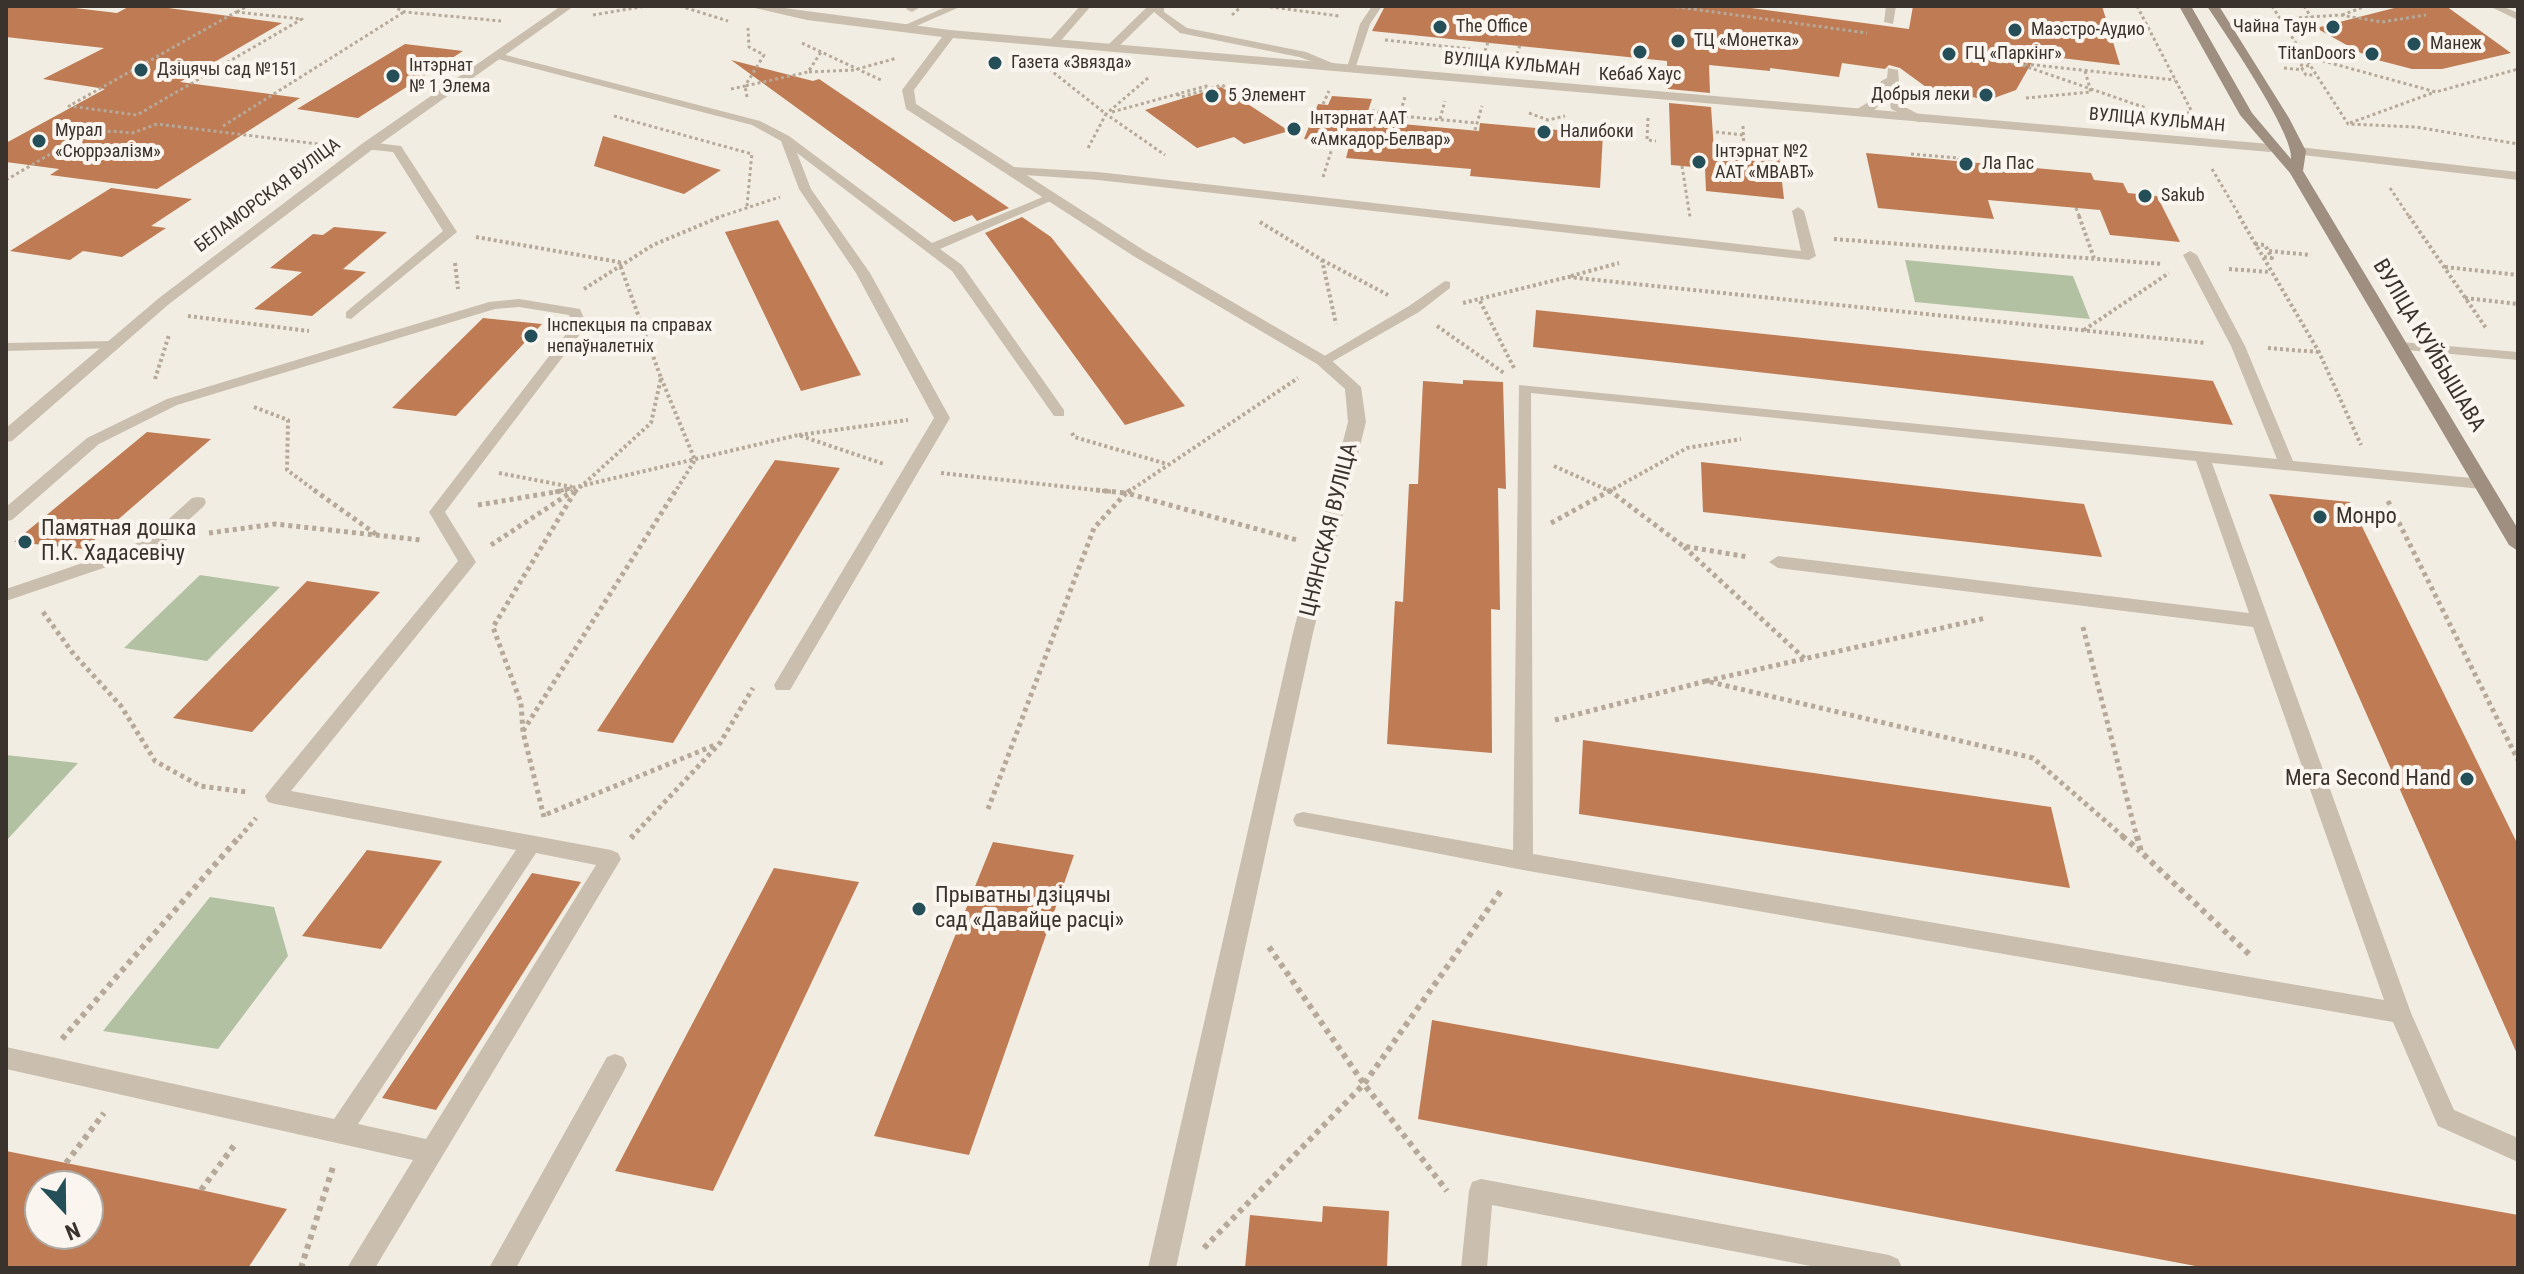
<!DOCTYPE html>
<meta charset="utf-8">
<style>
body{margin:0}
#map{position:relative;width:2524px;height:1274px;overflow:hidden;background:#f2ede2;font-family:"Roboto Condensed",sans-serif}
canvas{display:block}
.frame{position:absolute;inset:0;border:8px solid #3a322c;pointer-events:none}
.north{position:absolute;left:24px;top:1170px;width:80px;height:80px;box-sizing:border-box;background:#faf6ef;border:2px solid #ada8a1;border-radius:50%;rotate:158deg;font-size:22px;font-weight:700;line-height:32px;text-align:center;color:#3a322c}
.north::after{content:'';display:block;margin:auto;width:28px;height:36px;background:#244f59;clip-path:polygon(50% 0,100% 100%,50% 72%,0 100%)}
</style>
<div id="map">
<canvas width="2524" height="1274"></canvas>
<div class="frame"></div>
<div class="north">N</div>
</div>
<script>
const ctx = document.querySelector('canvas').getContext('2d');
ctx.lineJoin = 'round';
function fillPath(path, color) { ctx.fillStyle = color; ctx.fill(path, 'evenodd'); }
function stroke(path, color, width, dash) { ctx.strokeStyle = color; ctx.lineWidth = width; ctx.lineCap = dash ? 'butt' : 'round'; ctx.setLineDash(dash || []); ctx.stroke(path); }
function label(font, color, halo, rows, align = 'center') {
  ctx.font = font + ' "Roboto Condensed",sans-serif'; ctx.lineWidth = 8; ctx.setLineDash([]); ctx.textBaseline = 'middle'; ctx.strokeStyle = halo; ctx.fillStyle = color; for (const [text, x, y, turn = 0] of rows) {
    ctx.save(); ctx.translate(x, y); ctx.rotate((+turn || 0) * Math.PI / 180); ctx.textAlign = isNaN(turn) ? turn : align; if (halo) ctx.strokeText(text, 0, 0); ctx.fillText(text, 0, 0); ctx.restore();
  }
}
const green = new Path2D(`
 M1905,260L2073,276L2090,319L1915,302Z
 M200,575L280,587L207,661L124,648Z
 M6,755L78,763L6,841Z
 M210,897L274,907L288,956L218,1049L103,1031Z`);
const building = new Path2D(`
 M6,6H58L117,13L130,6H153L282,23L180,82L300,98L157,189L50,175L59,169L6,162V143L105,89L43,79L104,48L6,37Z
 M1385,6H1736L1909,29L1913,6H2102L2120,65L2036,55L2016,90L1994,98H1977L1926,87L1900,68L1889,65L1885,69L1842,63L1839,77L1770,68V71L1709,65L1710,93L1668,89L1667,61L1372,31Z
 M2402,6H2446L2511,53L2442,69H2412L2370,58L2316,28Z
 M405,44L463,51L358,118L297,109Z
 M731,60L813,81L819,79L1009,208L977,221L972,215L954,222Z
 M1221,87L1234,95L1289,131L1244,144L1234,137L1197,148L1145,110Z
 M1332,96L1372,99L1368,111L1394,113L1391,123L1479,131L1480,123L1603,134L1600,188L1470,176L1471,169L1346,158L1350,143L1304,139L1318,104L1328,105Z
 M1669,103L1711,107L1714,150L1779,156L1784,199L1706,191L1705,168L1671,165Z
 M603,136L721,170L684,194L594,166Z
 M1866,153L2091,173L2094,180L2123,183L2128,193L2157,196L2180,242L2110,235L2100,210L1988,200L1994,219L1878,208Z
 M111,188L192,199L151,226L166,228L122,257L83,251L70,260L10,251Z
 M1022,217L1051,237L1185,406L1125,425L985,233Z
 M778,220L810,279L861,375L801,391L725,232Z
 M334,227L387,232L343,269L366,272L312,316L254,309L302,272L270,268L313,234L323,235Z
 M1536,310L2213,381L2233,425L1533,347Z
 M483,318L542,324L456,416L392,408Z
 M1463,380L1503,382L1506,489L1498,488L1500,610L1491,609L1492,753L1387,744L1395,601L1403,602L1409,484H1418L1423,381L1463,384Z
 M147,432L211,439L84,549L14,542Z
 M775,460L840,468L673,743L597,731Z
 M1701,462L2084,504L2102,557L1703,512Z
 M2269,494L2350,502L2518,845V1056Z
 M307,581L380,592L252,732L173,718Z
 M1583,740L2051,807L2070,888L1579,814Z
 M993,842L1074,855L969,1155L874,1136Z
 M367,850L442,861L381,949L302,936Z
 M774,868L859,882L713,1191L615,1171Z
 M532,873L581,882L436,1110L382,1098Z
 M1432,1020L2518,1215V1268H2206L1418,1119Z
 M6,1151L201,1190L287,1209L248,1268H6ZM40,1186H88V1234H40Z
 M1323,1206L1389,1211L1387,1268H1245L1250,1215L1322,1222Z`);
const pathFar3 = new Path2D(`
 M392,6L405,12L501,21
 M680,6L728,21
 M1264,6L1339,16
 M1670,6L1867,33
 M2137,6L2191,110L2187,114
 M2272,6L2348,124L2416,127L2518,144
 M2304,6L2311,17
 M236,12L302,19L137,115L69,106Z
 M237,12L247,6
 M593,15L647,6
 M1232,15L1242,6
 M2342,15L2366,6
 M2281,19L2340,15L2382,22L2426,15
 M1385,40L1470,49
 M802,43L883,81
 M1485,51L1488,42
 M1517,54L1520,45
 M2305,56L2436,92L2518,69
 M1999,62L2016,63L2146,108
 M2025,64L2175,80
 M2309,66L2300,65L2306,75H2314
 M2284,68L2303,70
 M1049,69L1106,114L1087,150
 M809,72L854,70L897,58
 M1148,78L1106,114L1165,155
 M731,89L745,86L764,55L749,47L748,28
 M1177,94L1181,97L1222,85L1236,94
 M1234,95L1304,96L1305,92
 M747,97L745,86L808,72L821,52
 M2026,98L2091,92L2085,71
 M1323,104L1329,91
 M1372,111H1401
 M1112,112L1210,85
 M1529,113L1548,120L1565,116
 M614,116L752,154
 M1399,116L1477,123
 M1648,118L1647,140L1656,141
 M1440,119L1445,101
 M1397,123L1405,97
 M2350,123L2435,92
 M223,126L404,12
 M1743,126L1744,153
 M1475,130L1482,106
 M1716,132L1743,135
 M1911,154L1959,158V162
 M1682,166L1690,217
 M2212,169L2241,218
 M1323,177L1336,136
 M6,180L81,136L112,131L132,133L157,124L326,145
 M2390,188L2410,218
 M747,206L752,152
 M2076,208L2080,218
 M716,218L780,197`);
const pathFar2 = new Path2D(`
 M2079,216L2094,258
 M2239,216L2319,352L2361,445
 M2409,216L2486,328
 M1260,222L1322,260L1336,324
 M476,237L619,262L661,378L651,423L575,492
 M1834,239L2163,264
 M2255,244L2265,245L2272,258L2263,257
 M2269,251L2311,255
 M1322,260L1388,295
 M455,263L458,289
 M2445,267L2518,275
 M2229,269L2270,272
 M1571,276L1619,263
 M584,289L653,245L722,216
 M2465,298L2518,304
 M1480,301L1514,368
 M1463,303L1568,277L2206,343
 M188,316L309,331
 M1437,326L1504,373
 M2084,330L2169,273
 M2268,348L2318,352
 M661,378L695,460L675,492
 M155,379L169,335
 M254,407L288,420L287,470L317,492
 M1072,433L1074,437L1167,464
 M799,435L908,420
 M1554,466L1612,492
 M499,473L572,487
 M941,473L1114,492
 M555,492L798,435L884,464
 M1128,492L1298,378
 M1608,492L1687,448L1741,439`);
const pathFar1 = new Path2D(`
 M314,490L377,535
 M1096,490L1126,493L1131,490
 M1609,490L1683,546L1748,557
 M2388,501L2518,760
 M478,505L567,490
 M1551,523L1611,490
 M209,533L275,524L421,540
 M491,545L573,491
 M1684,547L1805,659
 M43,612L72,652L121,706L155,761L200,786L247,792
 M2083,627L2137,838
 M1706,681L1986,618
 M1555,720L1706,681L2033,758L2125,838
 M523,731L676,490
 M988,809L1094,528L1126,493L1297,540
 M547,814L715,745
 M544,817L523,732L521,703L493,627L576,490
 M239,838L256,818
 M631,838L720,743L753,688`);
const path = new Path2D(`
 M2122,836L2140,851
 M2137,836L2141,852L2250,955
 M631,838L633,836
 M1269,947L1364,1084L1447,1191
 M62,1039L240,836
 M66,1163L104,1113
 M201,1190L236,1143
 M1204,1248L1364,1084L1503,888
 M301,1268L333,1167`);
const lane = new Path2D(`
 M948,6H962L905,31L896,29Z
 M1080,6H1091L1057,45H1049V41Z
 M1148,6H1164V12L1187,28L1306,52L1344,68L1339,71L1299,57L1180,33L1154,12L1116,49H1108V45Z
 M1372,6H1382L1370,24L1355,69L1346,71L1360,24Z
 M1886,6H1896L1893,24L1884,22Z
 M2489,6H2502L2518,13V20Z
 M498,53L760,121L789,136L932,243L1050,194L1060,197L940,249L962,265L1064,410V416H1054L952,271L797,153L811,189L870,273L950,418L790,690H776L774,685L934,418L856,273L799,189L781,141L752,125L494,58V54Z
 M1888,68L1898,70L1901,105L1926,118V122H1918L1891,109L1889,97L1873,111L1852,116V112L1877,97L1881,81L1887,78Z
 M368,142L401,146L457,232L351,319L346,318V312L443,231L393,152L364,149V143Z
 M1013,167L1098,172L1801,251L1792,211L1798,207L1804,211L1816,256L1809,260L1098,180L1009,174L1007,171Z
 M2190,251L2197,255L2245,346L2293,461L2482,479L2490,484L2482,489L2212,463L2411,1013L2454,1110L2518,1138V1162L2438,1126L2393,1022L1523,870L1296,826L1293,820L1296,814L1303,812L1513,850L1519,385L2277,459L2231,346L2183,255ZM1531,393L2196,461L2249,613L1778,556L1769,562L1778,568L2253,627L2384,1000L1533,854Z
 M1445,281L1450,282V288L1419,312L1328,364H1318L1316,361L1409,306Z
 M519,299L580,309L587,325L445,512L476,562L473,566L291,791L611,850L618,853L621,859L375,1268H347L413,1160L6,1069V1047L334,1119L516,850L275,804L268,802L265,796L458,561L429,512L573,325L569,315L519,307L495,309L177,405L99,444L12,520L6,521V507L87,438L167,399L489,302ZM536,853L596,865L426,1139L358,1124Z
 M114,341L121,345L119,348L6,351V343Z
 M2400,342L2518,352V360L2395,349L2393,346Z
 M198,497L204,498L206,502L204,506L162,544L139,556L6,601V589L127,548L150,536L192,498Z
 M615,1054L623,1057L627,1065L623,1073L516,1268H489L607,1057Z
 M1481,1179L1889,1255L1898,1259L1902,1268H1821L1492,1205L1487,1268H1461L1469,1191L1472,1182Z`);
const street = new Path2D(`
 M561,6H574L373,149L169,304L12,441L6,442V428L159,298L363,143Z
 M746,6H769L950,30L2270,144L2277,148L2270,152L953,38L914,90L916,104L1145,251L1329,358L1361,387L1366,422L1313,633L1176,1268H1148L1293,633L1348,422L1345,389L1317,364L1135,257L906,109L902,90L942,37L807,20Z
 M909,6H922L912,12L906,9Z
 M2299,147L2518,172V180L2294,154L2292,151Z`);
const secondary = new Path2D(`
 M2179,6H2191L2252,113L2291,159C2295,135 2224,32 2207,6H2219L2289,118L2306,151L2303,171L2518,529V551L2509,545L2290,173L2240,115Z`);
const markers = [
 [1440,27,8,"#244f59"],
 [2333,27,8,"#244f59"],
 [2015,30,8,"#244f59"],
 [1678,41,8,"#244f59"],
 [2414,44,8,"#244f59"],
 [1640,52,8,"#244f59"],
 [1949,54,8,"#244f59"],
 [2372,54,8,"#244f59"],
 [995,63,8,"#244f59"],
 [141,70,8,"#244f59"],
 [393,76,8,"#244f59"],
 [1986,95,8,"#244f59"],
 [1212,96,8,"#244f59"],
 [1294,129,8,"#244f59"],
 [1544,132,8,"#244f59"],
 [39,141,8,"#244f59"],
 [1699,162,8,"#244f59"],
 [1966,164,8,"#244f59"],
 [2145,196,8,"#244f59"],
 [531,336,8,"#244f59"],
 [2320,517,8,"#244f59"],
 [25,542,8,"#244f59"],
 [2467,779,8,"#244f59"],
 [919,909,8,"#244f59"]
];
const farPoinames = [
 ["The Office",1456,27],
 ["Чайна Таун",2317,27,"right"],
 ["Маэстро-Аудио",2031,30],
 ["ТЦ «Монетка»",1694,41],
 ["Манеж",2430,44],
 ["ГЦ «Паркінг»",1965,54],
 ["TitanDoors",2356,54,"right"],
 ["Газета «Звязда»",1011,63],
 ["Інтэрнат",409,66],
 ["№ 1 Элема",409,87],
 ["Дзіцячы сад №151",157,70],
 ["Кебаб Хаус",1640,75,"center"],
 ["Добрыя леки",1970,95,"right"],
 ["5 Элемент",1228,96],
 ["Інтэрнат ААТ",1310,119],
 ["«Амкадор-Белвар»",1310,140],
 ["Мурал",55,131],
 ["«Сюррэалізм»",55,152],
 ["Налибоки",1560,132],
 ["Інтэрнат №2",1715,152],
 ["ААТ «МВАВТ»",1715,173],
 ["Ла Пас",1982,164],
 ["Sakub",2161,196],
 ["Інспекцыя па справах",547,326],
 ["непаўналетніх",547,347]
];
const farStreetnames = [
 ["ВУЛІЦА КУЛЬМАН",1512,65,5],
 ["ВУЛІЦА КУЛЬМАН",2157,121,5],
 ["БЕЛАМОРСКАЯ ВУЛІЦА",268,196,-37]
];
const streetNames = [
 ["ВУЛІЦА КУЙБЫШАВА",2428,346,59],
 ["ЦНЯНСКАЯ ВУЛІЦА",1330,530,-76]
];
const poiNames = [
 ["Монро",2336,517],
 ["Памятная дошка",41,529],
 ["П.К. Хадасевічу",41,554],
 ["Мега Second Hand",2451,779,"right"],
 ["Прыватны дзіцячы",935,896],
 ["сад «Давайце расці»",935,921]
];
fillPath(green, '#b3c1a3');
fillPath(building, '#be7b54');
stroke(pathFar3, '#b6a999', 3, [3, 3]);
stroke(pathFar2, '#b6a999', 4, [3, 3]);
stroke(pathFar1, '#b6a999', 5, [4, 4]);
stroke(path, '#b6a999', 6, [5, 5]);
fillPath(lane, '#cabfae');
fillPath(street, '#cabfae');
fillPath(secondary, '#9e8f80');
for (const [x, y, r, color] of markers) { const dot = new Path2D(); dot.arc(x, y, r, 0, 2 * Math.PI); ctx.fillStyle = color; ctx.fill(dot); stroke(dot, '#faf6ef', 3); }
label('18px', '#3a322c', '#faf6ef', farPoinames, 'left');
label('18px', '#3a322c', '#faf6ef', farStreetnames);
label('22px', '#3a322c', '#faf6ef', streetNames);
label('22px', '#3a322c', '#faf6ef', poiNames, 'left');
</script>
